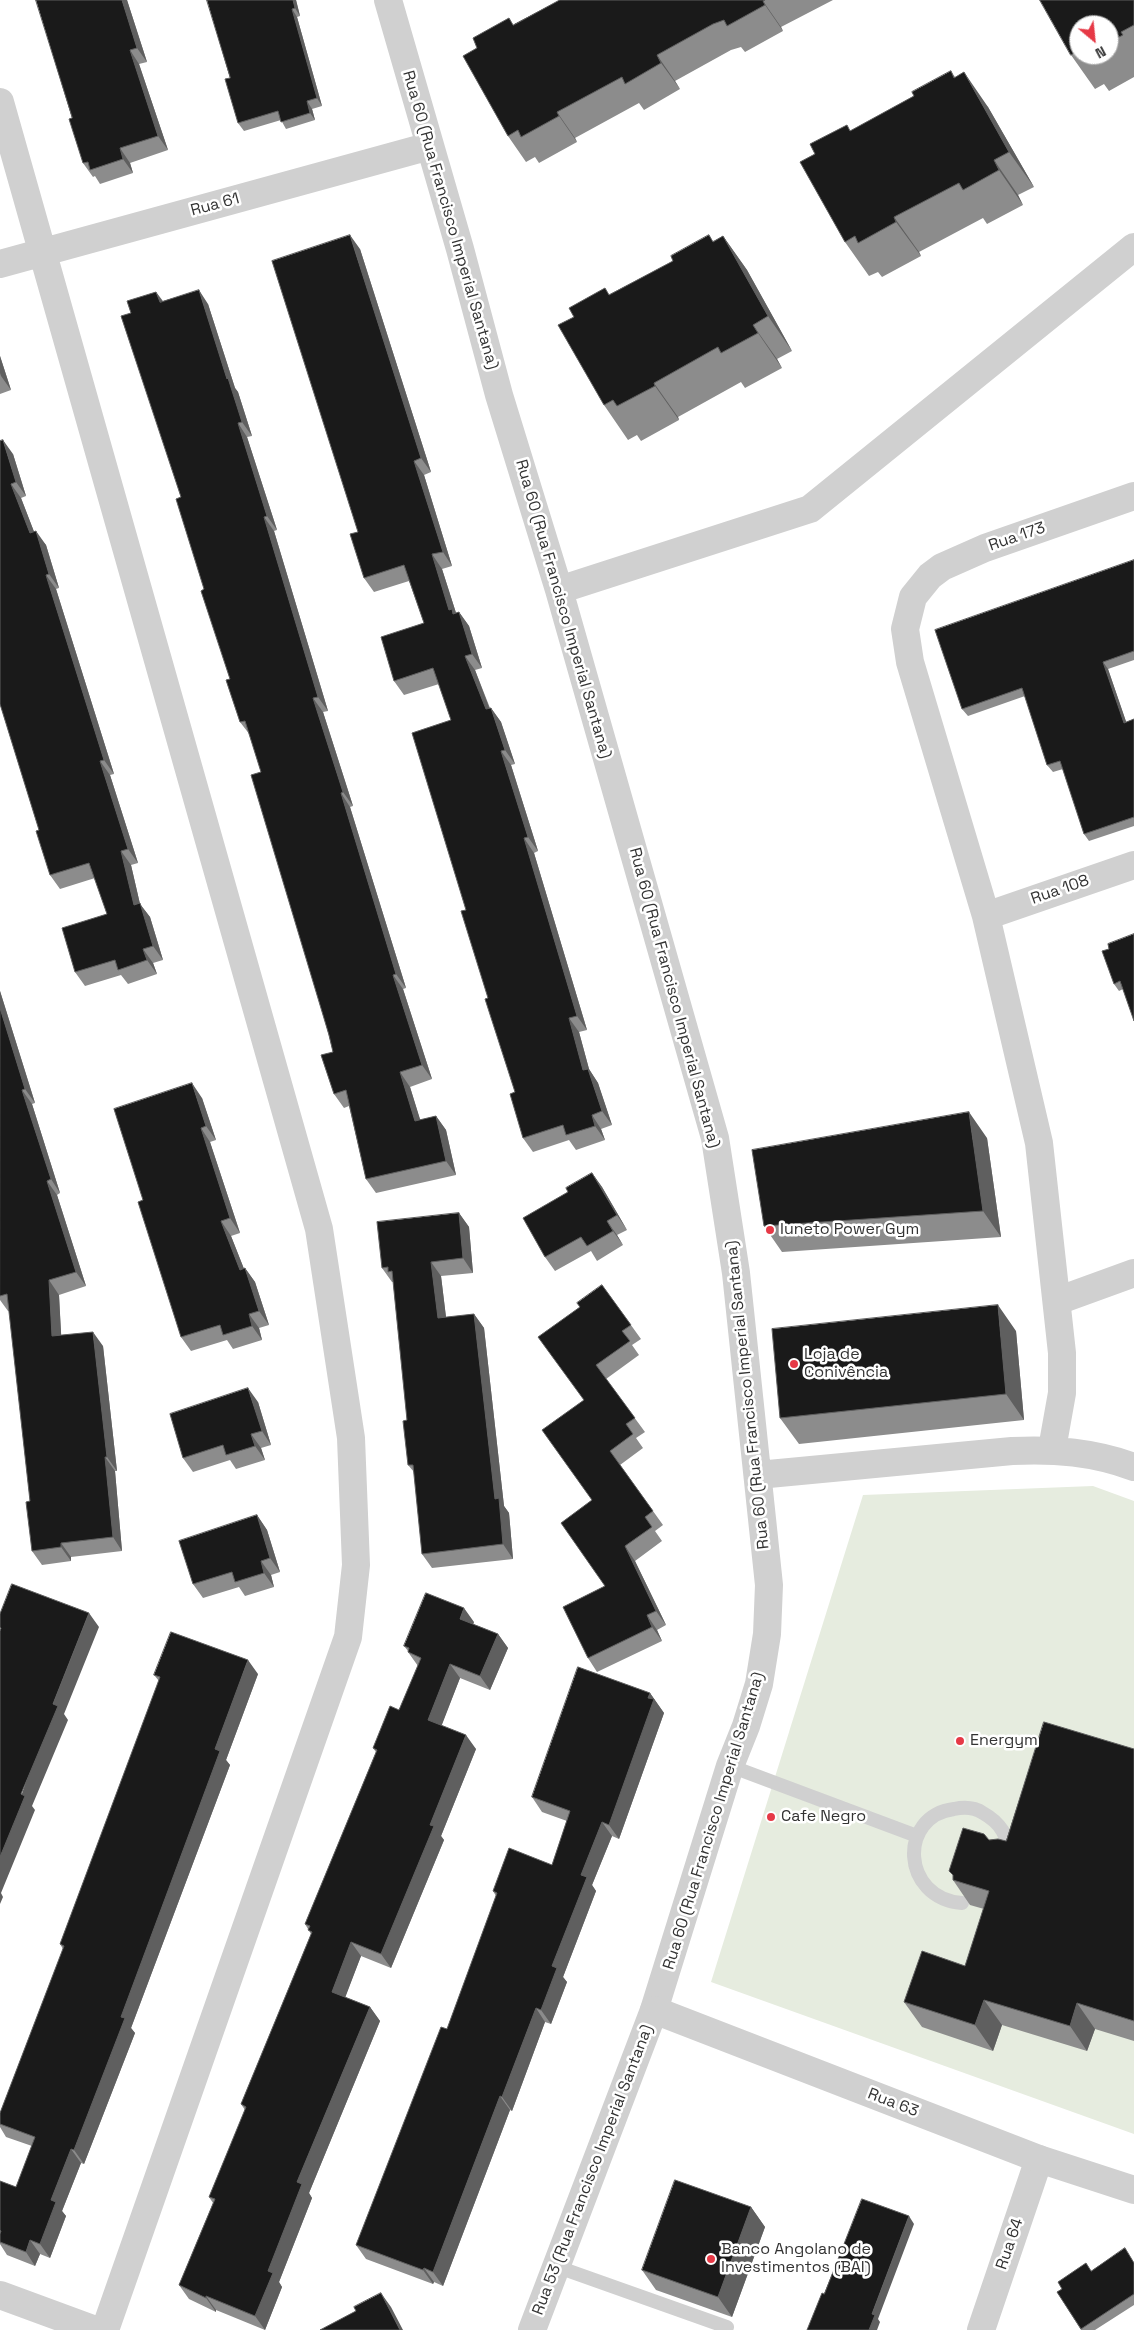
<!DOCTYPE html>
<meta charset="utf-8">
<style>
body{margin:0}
#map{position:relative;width:1134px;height:2330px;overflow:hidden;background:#fff;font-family:"Space Grotesk",sans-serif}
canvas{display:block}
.north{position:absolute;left:1069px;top:15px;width:50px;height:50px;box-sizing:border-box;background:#fff;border:1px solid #adadad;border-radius:50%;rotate:152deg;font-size:14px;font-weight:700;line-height:20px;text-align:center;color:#333}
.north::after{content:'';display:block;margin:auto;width:18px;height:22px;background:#e63946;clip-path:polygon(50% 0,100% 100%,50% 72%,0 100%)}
</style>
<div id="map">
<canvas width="1134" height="2330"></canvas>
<div class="north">N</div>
</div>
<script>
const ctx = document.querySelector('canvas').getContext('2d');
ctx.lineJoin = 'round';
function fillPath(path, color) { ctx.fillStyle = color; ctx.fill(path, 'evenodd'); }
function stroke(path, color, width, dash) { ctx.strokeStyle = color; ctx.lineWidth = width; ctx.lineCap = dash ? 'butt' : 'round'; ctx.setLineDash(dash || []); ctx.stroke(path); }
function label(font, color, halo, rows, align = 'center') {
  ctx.font = font + ' "Space Grotesk",sans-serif'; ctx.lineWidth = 5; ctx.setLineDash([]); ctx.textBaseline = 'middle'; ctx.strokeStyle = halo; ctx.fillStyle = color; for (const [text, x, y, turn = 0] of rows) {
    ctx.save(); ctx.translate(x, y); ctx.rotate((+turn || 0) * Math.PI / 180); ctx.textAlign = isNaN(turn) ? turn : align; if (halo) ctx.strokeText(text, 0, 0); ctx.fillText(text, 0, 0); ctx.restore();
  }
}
const green = new Path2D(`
 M1093,1486L1134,1501V2134L711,1982L863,1495Z`);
const service = new Path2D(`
 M730,1766L917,1836
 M962,1903C901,1898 898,1816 954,1809C964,1807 974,1807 983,1813C1001,1823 1008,1836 1010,1856
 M555,2266L727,2327`);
const minor = new Path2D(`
 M388,0L460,249L499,395L559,590L715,1138L736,1273L769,1585L767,1634L759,1684L746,1726L730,1766L654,2010L532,2330
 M0,102L319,1229L351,1438L356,1565L348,1637L105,2330
 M0,264L430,146
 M559,590L810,509L1134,247
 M986,916L1134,865
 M1057,1301L1134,1273
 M1052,1449L1062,1393V1353L1039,1143L986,916L910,662L905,629L913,597L930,576L942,567L985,548L1134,496
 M758,1475L1012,1451C1055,1449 1093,1452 1134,1467
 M0,2295L95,2330
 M981,2330L1039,2159`);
const tertiary = new Path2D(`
 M654,2010L1039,2159L1134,2190`);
const wall = new Path2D(`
 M127,0L147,62L139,64L168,150L130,163L133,173L100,184L95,176L93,177L83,163L72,118Z
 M296,0L300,16L297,17L322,106L312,109L315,120L286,129L281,120L244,131L238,123L230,78Z
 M560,0H833L781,27L783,31L745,52L741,47L731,50L675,81L680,89L644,110L639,103L575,138L577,142L539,163L535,157L526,162L508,136L514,24Z
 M1040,0H1134V77L1109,91L1104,84L1095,89L1071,55ZM1079,25H1109V55H1079Z
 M951,71L955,77L988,107L1034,187L1018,195L1023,205L987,224L983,218L919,252L921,256L882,277L878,272L869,276L845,242L815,154L851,131L914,96Z
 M723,236L747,270L792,351L777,359L782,368L745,388L741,382L678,417L679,420L641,441L637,435L628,440L604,405L610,294L713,241Z
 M360,249L431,472L424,475L452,566L442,569L456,613L459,612L469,626L482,668L475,670L490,708H491L501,722L515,764L511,765L538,851L534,853L587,1030L579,1032L589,1069L598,1083L612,1125L601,1129L605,1140L576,1150L569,1140L533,1152L523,1138L515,1092L488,998L466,910L451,720L439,684L404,695L394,681L424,623L409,581L374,592L364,578L358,532Z
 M156,292L163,301L208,304L235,388L238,392L252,436L247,437L277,530L274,531L328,711L323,712L353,806L350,807L406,988L403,989L432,1079L410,1087L420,1120L436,1116L446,1130L456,1175L376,1193L366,1179L349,1106L344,1108L334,1094L333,1052L261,772L250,735L240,722L230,679L204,589L181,497Z
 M0,356L11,390L0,394Z
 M13,454L26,496L21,498L34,532L46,545L59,588L56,589L114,774L110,775L138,863L131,865L140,904L150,917L163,960L153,963L157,974L128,984L121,975L85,986L75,972L107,914L95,878L60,889L50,875L39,830L0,704Z
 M1134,560V660L1108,669L1126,722L1134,719V826L1089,841L1084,834L1063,769L1053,772L1047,765L1025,696L968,716L962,709Z
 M1109,949L1123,989L1119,991L1114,984Z
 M0,991L35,1103L32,1104L60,1193L57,1195L86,1286L59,1295L61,1335L103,1346L117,1471H115L122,1551L71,1557V1561L42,1565L32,1551L30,1501L9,1311H8L0,1300Z
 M202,1098L216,1140L210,1142L240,1233L231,1236L244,1269L245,1268L255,1282L269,1325L259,1328L262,1340L233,1349L227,1340L191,1351L181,1337L143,1200Z
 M987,1138L1001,1237L782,1252L764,1226Z
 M592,1173L602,1187L627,1230L617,1235L623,1245L597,1261L591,1251L555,1271L545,1257Z
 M459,1213L469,1227L473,1273L441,1276L446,1318L474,1314L484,1328L504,1506L509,1513L513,1559L432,1568L422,1554L414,1472L408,1465L407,1420L393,1282H392L382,1268Z
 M602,1285L641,1339L632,1345L639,1355L606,1379L645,1432L636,1438L643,1448L620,1465L663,1525L655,1531L662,1541L635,1561L666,1625L657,1630L662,1641L597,1672L588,1658L605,1586L592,1500L584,1400Z
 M1016,1331L1024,1420L799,1444L780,1418Z
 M258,1402L271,1445L261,1448L265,1460L236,1469L230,1460L193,1472L183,1458Z
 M257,1515L267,1530L280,1572L271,1575L274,1587L245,1596L239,1587L203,1598L193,1584Z
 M474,1622L473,1624L498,1634L508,1648L490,1690L460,1678L441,1726L476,1749L441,1836L444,1840L391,1968L361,1956L345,1997L370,2007L380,2021L309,2193L312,2198L279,2282L282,2287L265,2330L216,2310V2312L189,2299L179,2285L213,2203L209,2197L245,2110L241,2104L311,1934L305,1924L376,1752L373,1748L399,1710L418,1666L408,1652V1651L404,1646Z
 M258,1674L226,1760L230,1765L131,2028L135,2033L84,2164L81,2163L62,2211L66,2216L50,2258L40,2254L35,2266L7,2255L0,2244V2181L16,2187L32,2146L6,2137L0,2127V2113L63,1949L60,1944L159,1681L154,1675Z
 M650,1693L664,1713L619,1839L612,1836L592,1885L596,1891L563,1977L567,1982L551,2024L545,2022L512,2111L510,2110L443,2286L434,2282L433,2284L366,2259L356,2245L447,2029L496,1896L493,1891L552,1865L567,1821L542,1812L532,1797Z
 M1134,1749V2041L1095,2029L1087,2051L1002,2025L993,2051L922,2027L904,2002L965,1966L984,1909L970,1905L953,1880L989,1840L1006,1841Z
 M751,2207L765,2227L732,2317L656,2290L642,2270Z
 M1134,2262V2305L1095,2330H1081L1057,2292L1091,2271Z`);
const shadedWall = new Path2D(`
 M122,0H127L147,62L137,48Z
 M293,0H296L300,16L295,8Z
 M763,1L781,27L783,31L765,5Z
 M292,9L297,17L322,106L317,98Z
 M130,50L139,64L168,150L158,136Z
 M657,55L675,81L680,89L661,63Z
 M964,72L988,107L1034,187L1009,152Z
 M307,101L312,109L315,120L310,113Z
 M557,112L575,138L577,142L559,116Z
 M120,148L130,163L133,173L123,159Z
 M994,160L1018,195L1023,205L999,170Z
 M894,217L919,252L921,256L896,222Z
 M350,235L360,249L431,472L421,458Z
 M723,236L747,270L792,351L768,316Z
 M199,290L208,304L235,388L238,392L252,436L242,422L227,379Z
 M156,292L166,306L160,302Z
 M753,325L777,359L782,368L758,333Z
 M0,356L11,390L1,376L0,373Z
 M654,383L678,417L679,420L655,386Z
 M238,423L247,437L277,530L267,516Z
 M3,440L13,454L26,496L16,482Z
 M414,461L424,475L452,566L443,552Z
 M11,484L21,498L40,547L30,533Z
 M264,517L274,531L328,711L318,697Z
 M36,531L46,545L59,588L49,574Z
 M432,554L442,569L457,616L462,623L449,610Z
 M46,575L56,589L114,774L104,760Z
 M459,612L469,626L482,668L472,654Z
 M465,656L475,670L495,723L486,709Z
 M1103,662L1108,669L1129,730L1124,723Z
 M313,698L323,712L353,806L343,792Z
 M491,708L501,722L515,764L505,750Z
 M501,751L511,765L538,851L528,837Z
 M100,761L110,775L138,863L128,849Z
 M341,793L350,807L406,988L396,974Z
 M524,838L534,853L587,1030L577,1016Z
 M121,851L131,865L140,904L150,917L163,960L153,946L134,905Z
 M143,949L153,963L157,974L147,960Z
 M393,975L403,989L432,1079L422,1065Z
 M0,991L35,1103L25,1089L0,1008Z
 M569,1018L579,1032L589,1069L598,1083L612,1125L602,1111L583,1070Z
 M400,1072L410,1087L425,1135L415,1121Z
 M192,1083L202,1098L216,1140L206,1126Z
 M22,1090L32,1104L60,1193L51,1179Z
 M969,1112L987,1138L1001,1237L983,1211Z
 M592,1115L601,1129L605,1140L595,1126Z
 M436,1116L446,1130L456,1175L446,1161Z
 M201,1128L210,1142L240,1233L230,1218Z
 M592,1173L602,1187L627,1230L617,1215Z
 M47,1181L57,1195L86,1286L76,1272Z
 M459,1213L469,1227L473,1273L463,1258Z
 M221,1221L231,1236L250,1284L240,1270Z
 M607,1221L617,1235L623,1245L613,1231Z
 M431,1262L441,1276L448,1333L438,1318Z
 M245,1268L255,1282L269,1325L259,1311Z
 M49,1280L59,1295L62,1350L52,1336Z
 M998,1305L1016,1331L1024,1420L1006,1394Z
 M249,1314L259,1328L262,1340L252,1326Z
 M474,1314L484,1328L504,1506L509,1513L513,1559L503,1544L495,1499Z
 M93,1332L103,1346L117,1471L107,1457Z
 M248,1388L258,1402L271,1445L262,1431Z
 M251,1434L261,1448L265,1460L255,1446Z
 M105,1457L115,1471L122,1551L113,1537Z
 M257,1515L267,1530L280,1572L270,1558Z
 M61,1543L71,1557V1561L61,1547Z
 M625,1546L635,1561L666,1625L656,1611Z
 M261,1561L271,1575L274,1587L264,1573Z
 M464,1608L474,1622L470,1633L460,1619Z
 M89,1613L99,1627L64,1714L68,1720L32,1806L35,1810L1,1893L3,1897L0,1904V1857L53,1704Z
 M647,1615L657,1630L662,1641L652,1627Z
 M498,1634L508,1648L490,1690L480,1676Z
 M248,1660L258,1674L226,1760L230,1765L131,2028L135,2033L84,2164L74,2150L215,1749Z
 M450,1664L460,1678L438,1735L428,1720Z
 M650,1693L664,1713L619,1839L609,1825Z
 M466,1735L476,1749L441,1836L444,1840L391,1968L381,1954L430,1825Z
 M602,1822L612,1836L592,1885L596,1891L563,1977L567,1982L551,2024L541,2010L552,1966L581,1875Z
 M351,1942L361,1956L342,2006L332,1992Z
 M984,2000L1002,2025L993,2051L975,2025Z
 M1077,2003L1095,2029L1087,2051L1070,2026Z
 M370,2007L380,2021L309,2193L312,2198L279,2282L282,2287L265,2330L255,2316L268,2271L297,2182Z
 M536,2008L545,2022L512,2111L502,2097Z
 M500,2096L510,2110L443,2286L433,2272Z
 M71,2149L81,2163L62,2211L66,2216L50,2258L40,2244L51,2200Z
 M751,2207L765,2227L732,2317L718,2297Z
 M909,2216L914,2224L878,2319L880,2322L877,2330H869L872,2314Z
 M30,2240L40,2254L35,2266L26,2252Z
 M424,2268L434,2282L433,2284L423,2270Z
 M381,2293L391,2307L403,2330H400Z
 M206,2296L216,2310V2312L206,2298Z`);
const building = new Path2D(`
 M36,0H122L137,48L130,50L158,136L120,148L123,159L90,170L88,162L83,163L69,119L72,118Z
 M207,0H293L295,8L292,9L317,98L307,101L310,113L281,122L278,111L238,123L225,79L230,78Z
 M560,0H765L763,1L765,5L727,26L724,20L713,24L657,55L661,63L625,84L622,77L557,112L559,116L521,137L518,130L508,136L463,56L477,48L473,38L509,18L513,25Z
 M1040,0H1134V25L1121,32L1123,35L1109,42V25H1079V50L1071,55Z
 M951,71L954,78L964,72L1009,152L994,160L999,170L963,190L959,183L894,217L896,222L858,243L855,236L845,242L800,162L815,154L810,144L847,125L850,131L914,96L912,92Z
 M350,235L421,458L414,461L443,552L432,554L449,610L452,609L453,614L459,612L472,654L465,656L486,709L491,708L505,750L501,751L528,837L524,838L577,1016L569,1018L583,1070L588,1069L602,1111L592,1115L595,1126L566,1135L563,1125L523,1138L510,1094L515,1092L485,999L488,998L461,911L466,910L412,733L451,720L433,668L394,681L381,637L424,623L404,565L364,578L350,534L358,532L272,261Z
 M709,235L713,242L723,236L768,316L753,325L758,333L721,353L718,347L654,383L655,386L617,406L613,400L604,405L558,325L574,317L569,308L605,288L609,295L673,261L671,256Z
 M199,290L227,379L228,378L242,422L238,423L267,516L264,517L318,697L313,698L343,792L341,793L396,974L393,975L422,1065L400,1072L415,1121L436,1116L446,1161L366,1179L346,1090L334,1094L321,1055L333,1052L329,1035L251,775L261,772L245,721L240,722L226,680L230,679L201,591L204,589L176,499L181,497L121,316L131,313L127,301L156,292L160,302Z
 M3,440L16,482L11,484L30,533L36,531L49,574L46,575L104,760L100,761L128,849L121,851L134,905L140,903L153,946L143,949L147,960L118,970L115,960L75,972L62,928L107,914L89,863L50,875L36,831L39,830L0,704V441Z
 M1134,560V651L1103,662L1124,723L1134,719V817L1084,834L1060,761L1047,765L1022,688L962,709L935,630Z
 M1134,934V1021L1120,981L1114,984L1102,951L1109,949L1108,944Z
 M0,1008L25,1089L22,1090L51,1179L47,1181L76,1272L49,1280L52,1336L93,1332L107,1457H105L113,1537L61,1543V1547L32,1551L26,1502L30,1501L7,1294L0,1296Z
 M192,1083L206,1126L201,1128L230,1218L221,1221L240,1270L245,1268L259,1311L249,1314L252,1326L223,1335L220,1325L181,1337L138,1202L143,1200L114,1109Z
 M969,1112L983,1211L764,1226L752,1150Z
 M592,1173L617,1215L607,1221L613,1231L587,1246L581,1237L545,1257L523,1218L568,1192L566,1188Z
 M459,1213L463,1258L431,1262L438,1318L474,1314L495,1499L499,1498L503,1544L422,1554L413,1465H408L403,1421L407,1420L392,1271L388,1272V1267L382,1268L377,1222Z
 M602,1285L631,1325L622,1331L630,1341L596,1365L635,1418L626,1424L633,1434L610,1451L653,1511L645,1517L652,1527L625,1546L656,1611L647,1615L652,1627L588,1658L563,1607L605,1586L561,1523L592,1500L542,1430L584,1400L538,1337L580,1307L577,1303Z
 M998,1305L1006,1394L780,1418L772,1329Z
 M248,1388L262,1431L251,1434L255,1446L226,1455L223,1445L183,1458L170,1414Z
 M257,1515L270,1558L261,1561L264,1573L235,1582L232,1572L193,1584L179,1541Z
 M12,1584L89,1613L53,1704L58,1706L21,1794L25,1796L0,1857V1631L1,1628L0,1627V1614Z
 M426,1593L464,1608L460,1619L498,1634L480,1676L450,1664L428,1720L466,1735L430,1825L434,1826L381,1954L351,1942L332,1992L370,2007L297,2182L302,2184L268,2271L273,2273L255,2316L206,2296V2298L179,2285L215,2199L209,2197L246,2107L241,2104L312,1932L308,1930L310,1926L305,1924L377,1750L373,1748L390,1706L399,1710L421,1658L408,1652L409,1648L404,1646Z
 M171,1632L248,1660L215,1749L220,1751L121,2017L125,2018L74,2150L71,2149L51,2200L56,2202L40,2244L30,2240L26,2252L0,2242V2234L1,2231L0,2230V2181L16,2187L35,2137L0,2124V2113L64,1946L60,1944L160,1677L154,1675Z
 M578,1667L650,1693L648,1698L654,1699L609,1825L602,1822L581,1875L587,1877L552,1966L557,1968L541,2010L536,2008L502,2097L500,2096L433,2272L424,2268L423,2270L356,2245L441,2027L447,2029L497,1893L493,1891L509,1848L552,1865L570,1811L532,1797Z
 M1044,1722L1134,1749V2021L1077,2003L1070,2026L984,2000L975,2025L904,2002L922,1951L965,1966L989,1891L953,1880V1875L949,1871L963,1828L984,1834L989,1840L998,1839L1006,1841Z
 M675,2180L751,2207L718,2297L642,2270Z
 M862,2199L909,2216L872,2314L875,2315L869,2330H807L822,2293L824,2294Z
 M1125,2248L1134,2263V2294L1081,2329L1057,2292L1062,2289L1058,2282L1086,2263L1091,2271Z
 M381,2293L400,2330H320L356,2311L354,2307Z`);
const markers = [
 [770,1230,5,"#e63946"],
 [794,1364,5,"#e63946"],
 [960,1741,5,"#e63946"],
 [771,1817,5,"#e63946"],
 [711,2259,5,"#e63946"]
];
const streetNames = [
 ["Rua 61",215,205,-15],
 ["Rua 60 (Rua Francisco Imperial Santana)",450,220,74],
 ["Rua 173",1017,537,-19],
 ["Rua 60 (Rua Francisco Imperial Santana)",563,609,74],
 ["Rua 108",1060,890,-19],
 ["Rua 60 (Rua Francisco Imperial Santana)",674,998,75],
 ["Rua 60 (Rua Francisco Imperial Santana)",748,1395,-96],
 ["Rua 60 (Rua Francisco Imperial Santana)",714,1821,-73],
 ["Rua 63",893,2103,21],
 ["Rua 53 (Rua Francisco Imperial Santana)",593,2170,-69],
 ["Rua 64",1010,2244,-71]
];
const poiNames = [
 ["Iuneto Power Gym",780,1230],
 ["Loja de",804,1355],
 ["Conivência",804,1373],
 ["Energym",970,1741],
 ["Cafe Negro",781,1817],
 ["Banco Angolano de",721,2250],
 ["Investimentos (BAI)",721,2268]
];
fillPath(green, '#e6ecdf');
stroke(service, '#d0d0d0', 14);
stroke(minor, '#d0d0d0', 28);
stroke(tertiary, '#d0d0d0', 28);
fillPath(wall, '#8c8c8c');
fillPath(shadedWall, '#5f5f5f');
fillPath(building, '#1a1a1a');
stroke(building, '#5f5f5f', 1);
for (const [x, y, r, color] of markers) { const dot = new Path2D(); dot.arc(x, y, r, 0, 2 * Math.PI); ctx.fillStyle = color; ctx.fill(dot); stroke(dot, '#fff', 2); }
label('16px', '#333', '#fff', streetNames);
label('16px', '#333', '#fff', poiNames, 'left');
</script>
